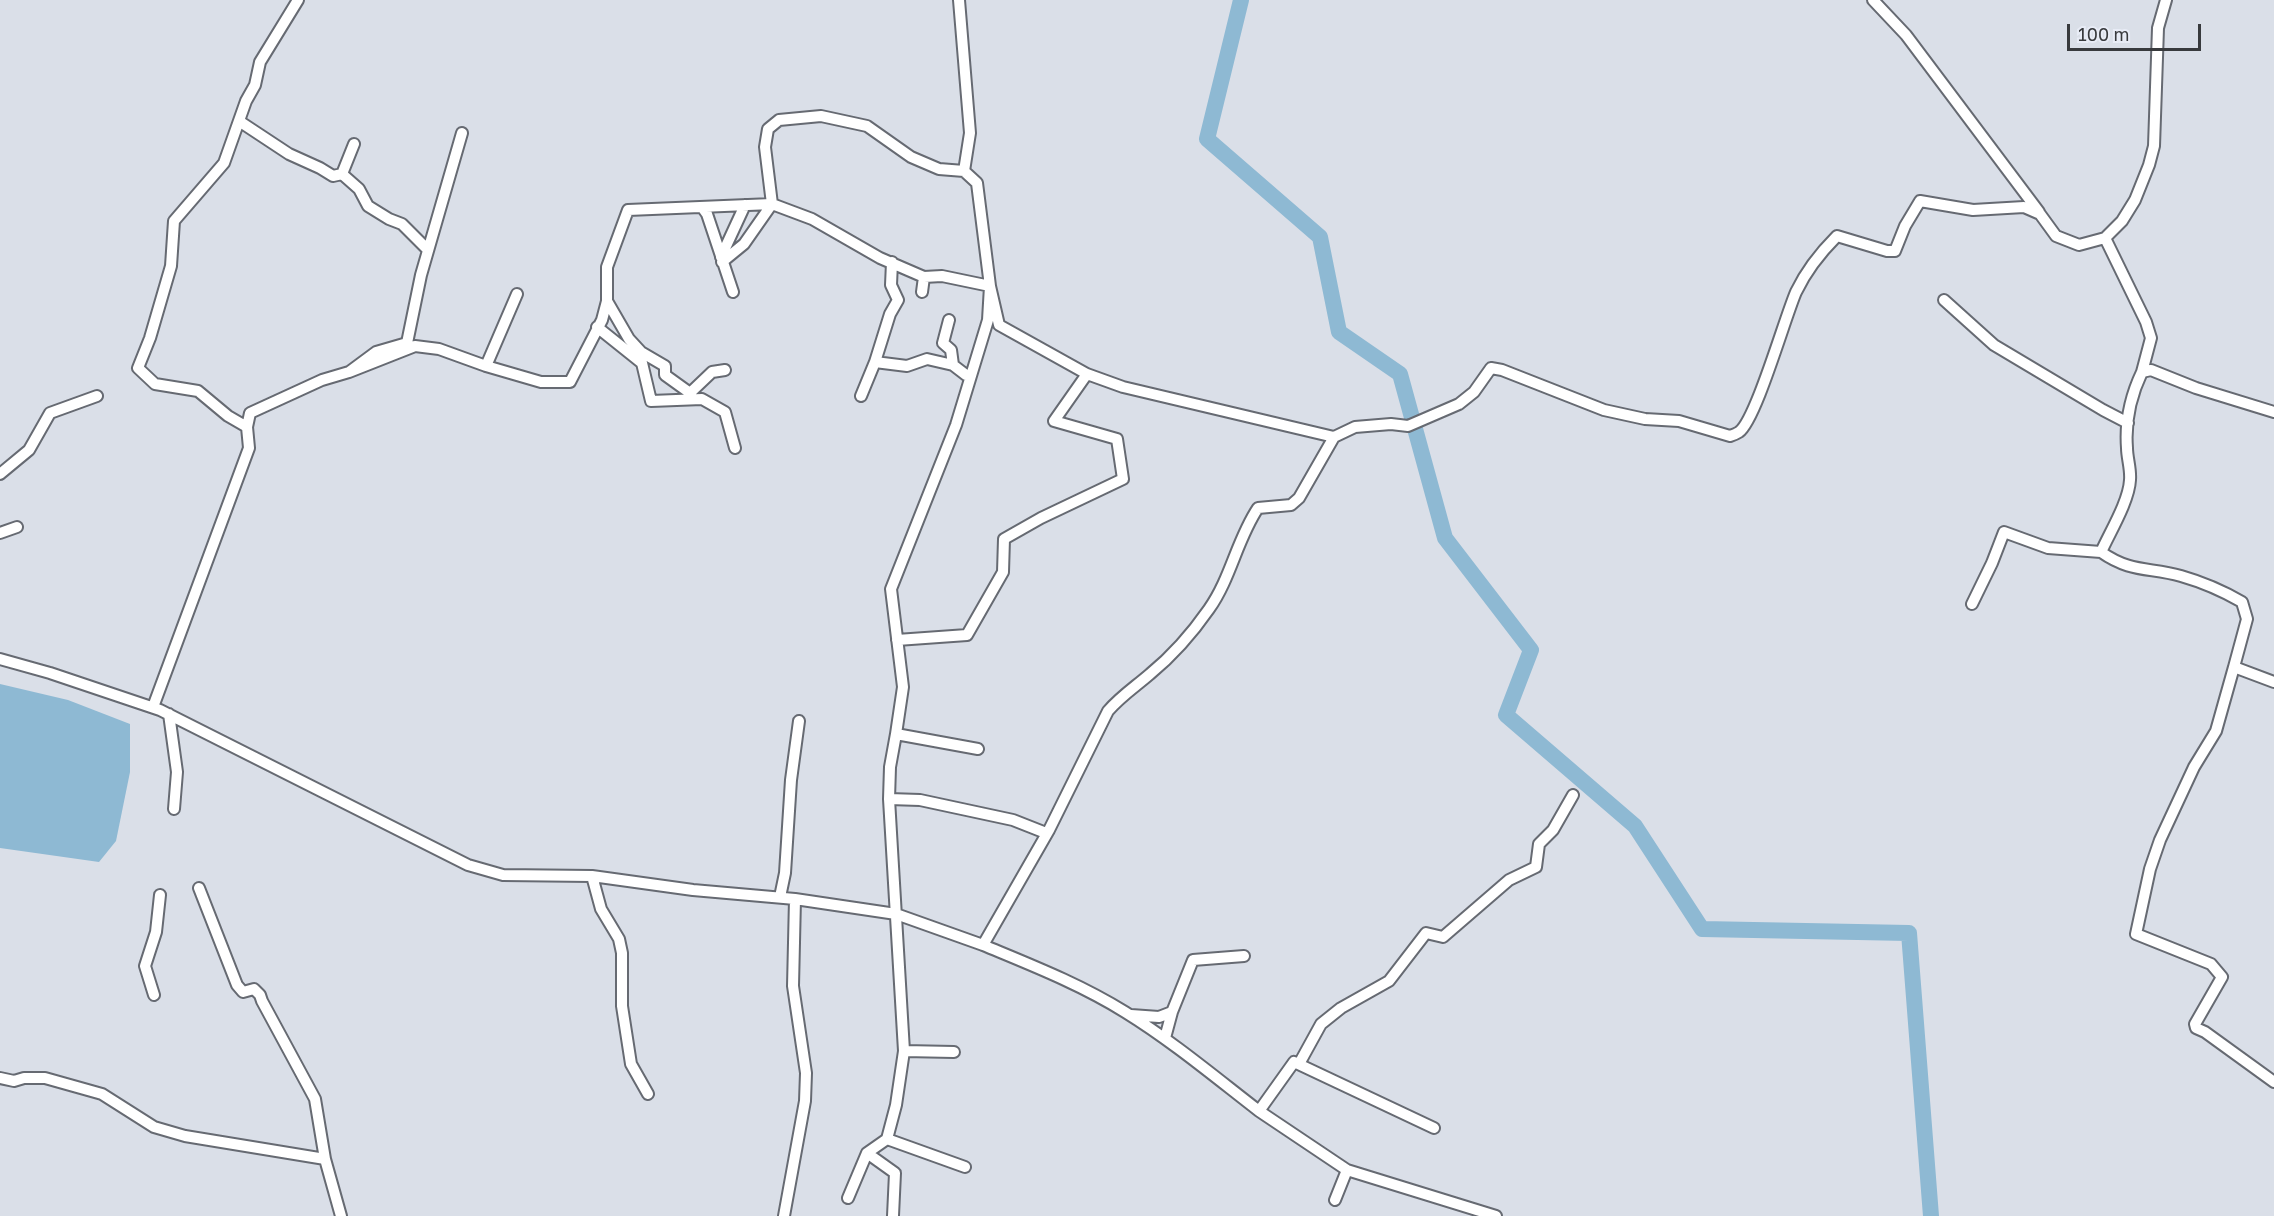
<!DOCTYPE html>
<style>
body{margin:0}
#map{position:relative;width:2274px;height:1216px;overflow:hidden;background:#dadfe8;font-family:"Golos Text",sans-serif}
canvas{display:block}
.scale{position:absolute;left:2067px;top:24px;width:134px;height:27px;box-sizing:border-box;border:3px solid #383a3d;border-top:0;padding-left:8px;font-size:18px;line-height:21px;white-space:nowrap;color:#383a3d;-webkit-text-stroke:4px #e8ecf6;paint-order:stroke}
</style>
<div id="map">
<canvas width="2274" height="1216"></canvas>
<div class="scale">100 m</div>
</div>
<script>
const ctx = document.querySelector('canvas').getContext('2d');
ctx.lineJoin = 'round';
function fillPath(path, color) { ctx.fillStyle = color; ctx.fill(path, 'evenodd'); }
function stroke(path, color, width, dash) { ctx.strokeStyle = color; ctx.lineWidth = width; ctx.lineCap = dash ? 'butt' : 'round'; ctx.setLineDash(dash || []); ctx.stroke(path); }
const water = new Path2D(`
 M0,684L68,700L130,724V772L116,841L99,862L0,848Z`);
const river = new Path2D(`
 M1241,0L1207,139L1320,237L1339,332L1400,374L1445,538L1531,650L1506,715L1635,826L1702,929L1909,933L1931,1216`);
const minor = new Path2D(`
 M1873,0L1906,35L2039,212
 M239,121L289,154L320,168L333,176L342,174L359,189L368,206L389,219L402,224L428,250
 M342,174L354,144
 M702,207L707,214L733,292
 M2105,238L2146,322L2151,338L2142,372
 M721,257L745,205
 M722,262L744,244L772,204L765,147L768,129L779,120L821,116L867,126L911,157L939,169L964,171
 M922,292L924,277
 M1944,300L1994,345L2103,410L2128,423
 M607,301L629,339L641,352L665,366V375L690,393L712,372L725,370
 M949,320L943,343L951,350L953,365L966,375H971
 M597,327L642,363L651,401L702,399L725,412L735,448
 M875,362L890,314L898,300L891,285L892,262
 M486,366L517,294
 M349,372L415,346L439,349L486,366L541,382H570L602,320L607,301V267L628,210L772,204L812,219L880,258L924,277L942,276L990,286L999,325L1087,374L1123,387L1334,437
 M861,396L875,362L907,366L927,359L953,365
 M2274,412L2196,388L2151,370L2142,372C2131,395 2125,422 2127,448C2127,458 2131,469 2130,480C2129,501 2110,532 2101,552C2131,573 2149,567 2181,576C2202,582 2223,591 2242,602L2247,619L2234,667L2274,682
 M247,427L250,413L322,380L349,372L376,352L407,343L421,275L462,133
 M0,474L29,450L50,413L97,396
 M0,533L17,527
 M1972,604L1992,563L2004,532L2048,548L2101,552
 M897,640L967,635L1003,572L1004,539L1041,518L1123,479L1117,439L1054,421L1087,374
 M0,659L50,673L160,710L468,865L503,875L592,876L693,890L795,899L896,914L983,945L1049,830L1108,711C1121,696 1135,687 1150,674C1172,656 1193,632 1209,609C1231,578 1237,539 1258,508L1291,505L1299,498L1334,437L1355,427L1391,424L1408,426L1459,404L1474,392L1491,368L1502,370L1604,410L1645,419L1679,421L1730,436C1733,435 1736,434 1739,432C1756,420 1785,317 1796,292C1806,271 1821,252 1837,236L1887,251H1895L1905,226L1920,201L1973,210L2024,207L2040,214L2056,236L2079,245L2105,238L2122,221L2135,200L2149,165L2154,146L2158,28L2166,0
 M2234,667L2216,731L2194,767L2160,840L2150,869L2136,934L2211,964L2222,977L2195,1024L2196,1028L2205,1032L2274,1082
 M153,707L249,448L247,427L228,416L198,391L155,384L138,368L150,338L171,266L174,221L224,163L246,101L255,85L260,62L298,0
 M169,714L177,772L174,809
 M896,734L903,687L891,589L956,425L988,320L990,286L977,183L964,171L970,133L959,0
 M889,799L920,800L1013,820L1046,833
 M592,876L601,909L619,939L622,953V1006L631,1064L648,1094
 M199,888L237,985L243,992L254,989L260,995L262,1001L315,1099L325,1159L341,1216
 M780,897L785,873L791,780L799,721
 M983,945C1031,965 1080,984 1125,1012C1172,1041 1215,1077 1259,1111L1294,1062L1434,1128
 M154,995L145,966L156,932L160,895
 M1172,1012L1193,960L1244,956
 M1131,1015L1159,1017L1172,1012L1165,1038
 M904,1051L954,1052
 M1299,1064L1321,1024L1341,1008L1389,981L1426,933L1443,937L1509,880L1536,867L1539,844L1553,830L1573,795
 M0,1078L14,1081L24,1078H45L102,1094L154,1127L185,1136L325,1159
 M1259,1111L1347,1170L1496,1216
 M887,1139L965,1167
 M867,1153L895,1173L893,1216
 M848,1198L867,1153L887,1139L896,1105L904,1051L889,799L890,767L896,734L978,749
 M1335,1200L1347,1170
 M784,1216L805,1101L806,1073L793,986L795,899`);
fillPath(water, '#8eb9d3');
stroke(river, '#8eb9d3', 16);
stroke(minor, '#666a72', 14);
stroke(minor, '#fff', 10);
</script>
